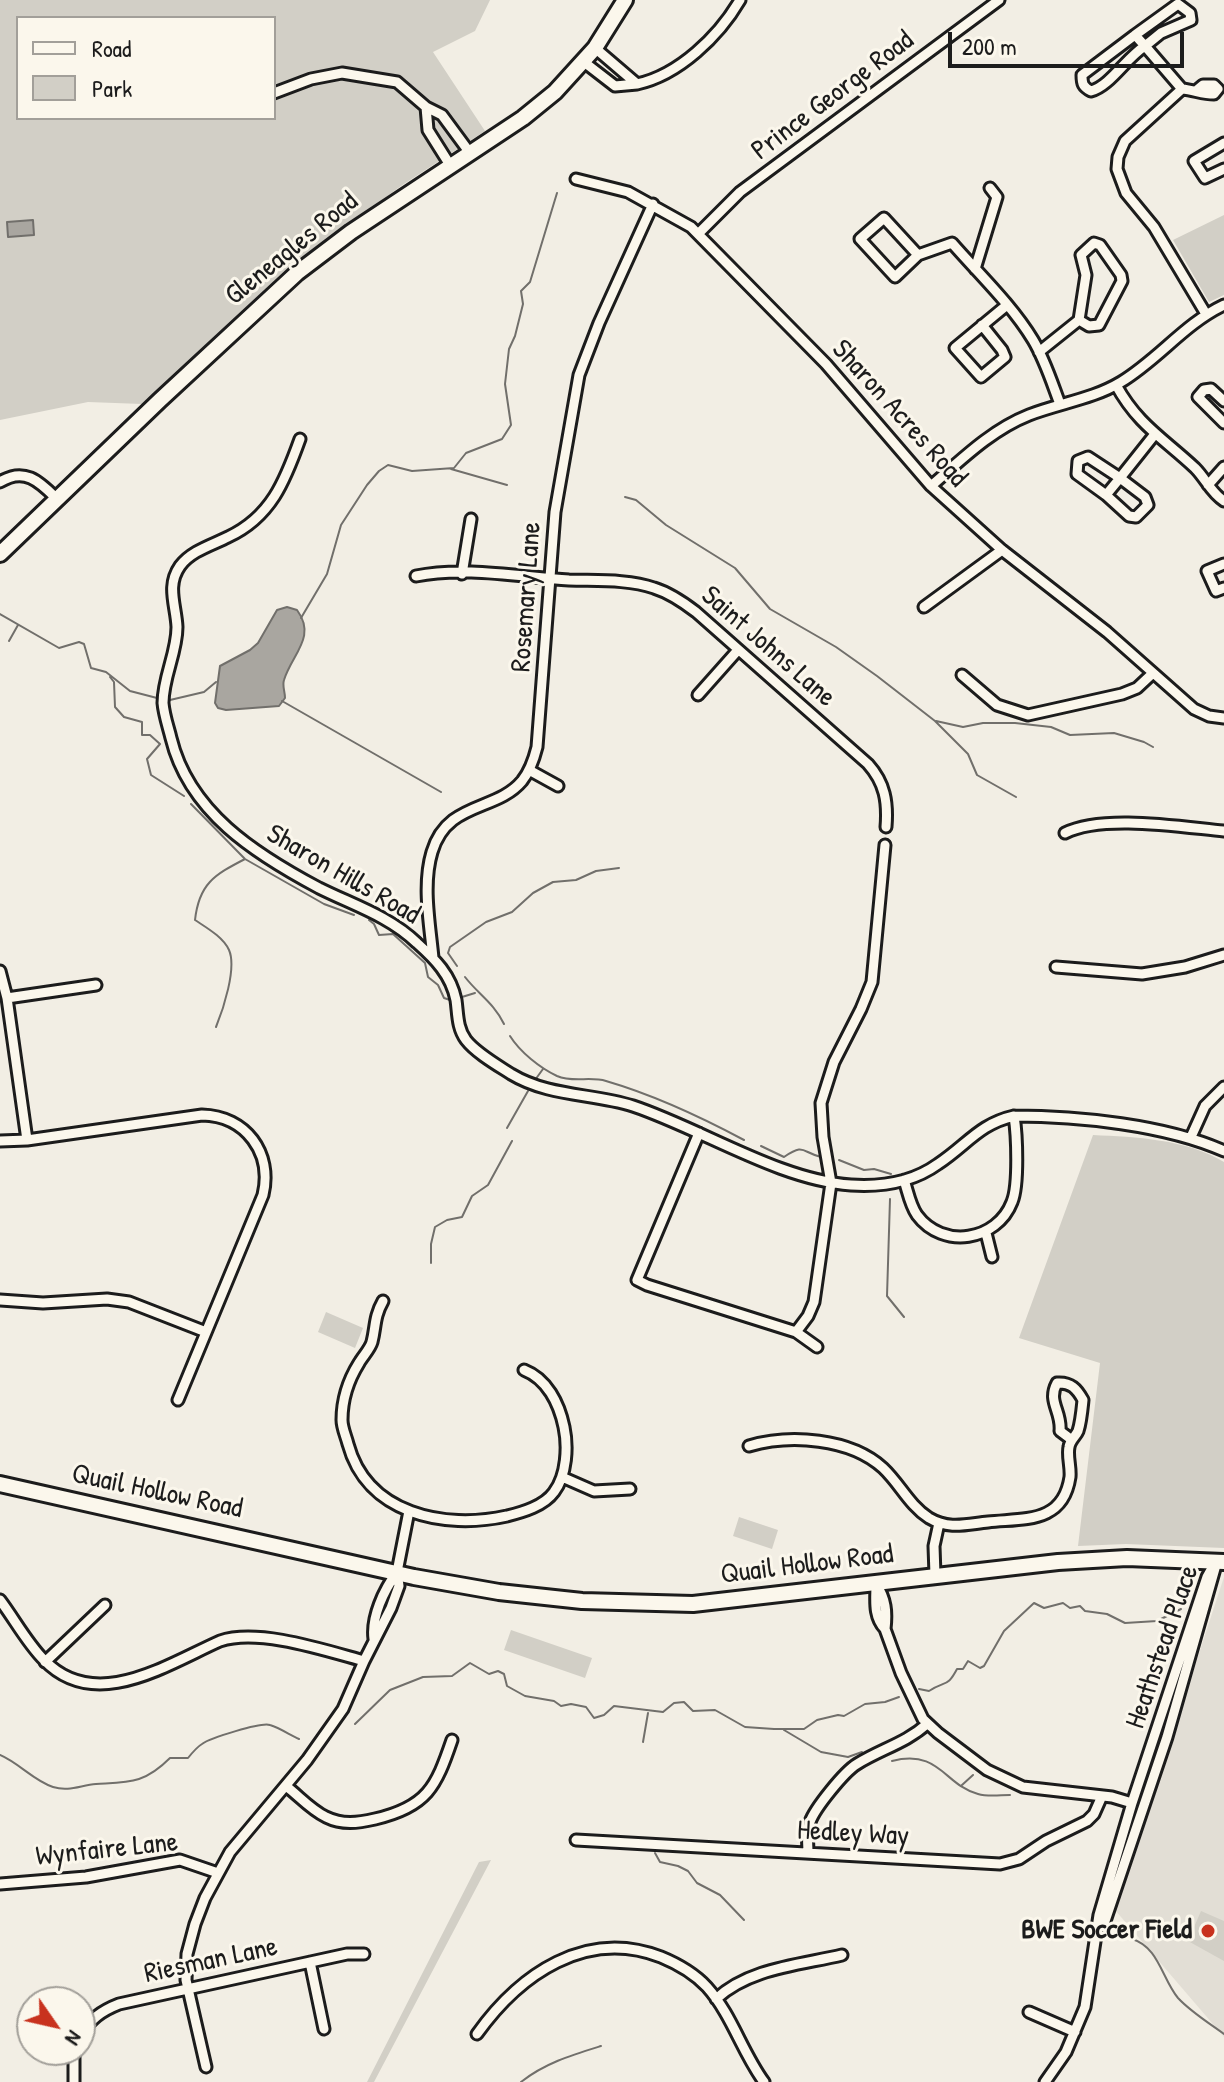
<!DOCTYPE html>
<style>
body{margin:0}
#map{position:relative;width:1224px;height:2082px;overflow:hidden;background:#f2eee4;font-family:"Patrick Hand",sans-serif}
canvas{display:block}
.legend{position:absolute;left:16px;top:16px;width:260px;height:104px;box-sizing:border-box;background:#fbf7ec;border:2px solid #a29f99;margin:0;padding:10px 14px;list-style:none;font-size:24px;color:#1c1c1c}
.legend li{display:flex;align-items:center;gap:16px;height:40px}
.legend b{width:40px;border:2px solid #a29f99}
.north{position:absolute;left:16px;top:1986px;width:80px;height:80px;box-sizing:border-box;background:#fbf7ec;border:2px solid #a29f99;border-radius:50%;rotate:124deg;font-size:22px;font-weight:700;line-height:32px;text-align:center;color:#1c1c1c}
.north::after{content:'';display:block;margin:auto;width:28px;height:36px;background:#c8321e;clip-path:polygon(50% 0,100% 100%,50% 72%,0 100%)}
.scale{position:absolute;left:948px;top:32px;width:236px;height:36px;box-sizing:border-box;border:4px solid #1c1c1c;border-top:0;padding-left:10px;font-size:24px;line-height:28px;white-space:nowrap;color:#1c1c1c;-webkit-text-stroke:6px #fbf7ec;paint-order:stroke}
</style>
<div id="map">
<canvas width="1224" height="2082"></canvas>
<ul class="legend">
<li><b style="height:10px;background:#fbf7ec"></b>Road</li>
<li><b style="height:22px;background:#d2cfc6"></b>Park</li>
</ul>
<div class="north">N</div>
<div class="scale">200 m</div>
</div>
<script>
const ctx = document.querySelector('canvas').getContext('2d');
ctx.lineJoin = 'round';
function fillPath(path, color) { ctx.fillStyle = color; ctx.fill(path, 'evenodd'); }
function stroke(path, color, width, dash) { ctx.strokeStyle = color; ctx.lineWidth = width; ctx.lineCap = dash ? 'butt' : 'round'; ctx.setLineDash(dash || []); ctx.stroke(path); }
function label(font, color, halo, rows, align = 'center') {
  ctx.font = font + ' "Patrick Hand",sans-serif'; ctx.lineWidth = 6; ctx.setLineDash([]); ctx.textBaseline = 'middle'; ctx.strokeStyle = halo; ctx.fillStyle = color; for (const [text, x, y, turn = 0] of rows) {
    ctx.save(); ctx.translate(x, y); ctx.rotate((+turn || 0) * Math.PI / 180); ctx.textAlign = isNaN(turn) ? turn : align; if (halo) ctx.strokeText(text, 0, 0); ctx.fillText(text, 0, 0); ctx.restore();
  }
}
const built = new Path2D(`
 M1224,1577V2037L1115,1910Z`);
const green = new Path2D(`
 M0,0H490L475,31L433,52L485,131L401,186L290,267L142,404L88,402L0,420ZM18,18H274V118H18Z
 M1224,215V295L1209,302L1173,240Z
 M1093,1135C1136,1137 1186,1139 1224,1162V1548L1126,1544L1078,1546L1100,1363L1019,1338Z
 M326,1312L363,1328L355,1348L318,1332Z
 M739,1517L778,1530L772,1549L733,1536Z
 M511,1630L592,1658L585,1678L504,1650Z
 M491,1860L374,2082H367L479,1862Z
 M1201,1911L1224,1921V1961L1188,1941Z`);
const water = new Path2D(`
 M33,220L34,235L8,237L7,222Z
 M287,607L297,610C317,637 292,654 284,680C282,686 285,691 285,698L279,706L226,710L218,708L215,703L220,666L250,650L258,643L277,610Z`);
const stream = new Path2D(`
 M451,469L507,485
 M625,497L636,500L666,525L735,568L770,609L836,647L877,676L935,721L968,754L977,775L1016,797
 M0,614L59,648L79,642L84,644L91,668L106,672L130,691L157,698
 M301,618L327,574L341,525L367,485L379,471L388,465L412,471L454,468L466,453L502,439L511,425L505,384L509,349L515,336L523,304L521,291L530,282L557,193
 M9,641L18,625
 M110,677L114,682L115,707L124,717L142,722V735H150L160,744L147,759L151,775L184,796
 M170,700L204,692L216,682
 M282,701L441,792
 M936,721L963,727L983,723H1015L1051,727L1070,735L1114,733L1144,742L1153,747
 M191,804L245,859L324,904L354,915
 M369,920L374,924L379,935L393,934L425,963L428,977L438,985L444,998L450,1000
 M457,966L448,953L450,947L486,922L512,912L533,893L553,882L576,880L596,871L619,868
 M465,977C478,994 494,1003 504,1024
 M462,997L475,993
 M216,1027C223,1010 237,968 229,950C223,937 207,928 195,920C199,884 214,875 245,859
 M510,1036C520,1052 540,1068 557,1076C573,1083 590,1076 606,1081C654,1095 701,1117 744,1140
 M535,1080L543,1069
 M507,1128L528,1091
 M761,1146L784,1157C805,1143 801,1152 821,1157
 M839,1160L864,1170L874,1169L891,1174
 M890,1199L887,1296L904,1317
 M431,1263V1244L435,1227L447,1220L462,1217L472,1196L488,1185L512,1141
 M919,1689L929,1691C946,1680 947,1688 957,1669H963L968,1661L980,1668L984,1666L1004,1631L1034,1603L1044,1608L1063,1603L1070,1608L1080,1606L1085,1611L1107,1614L1125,1623L1157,1621L1181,1609
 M355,1724L390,1690L423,1677L452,1676L470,1663L489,1674L498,1671L504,1674L507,1686L525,1696L554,1701L561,1706L571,1704L586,1707L594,1718L604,1715L614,1706L663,1712L674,1703L684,1702L693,1711L715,1710L745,1727L774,1729H804L817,1720L838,1715L844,1716L865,1704L885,1702L899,1697
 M784,1730L821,1752L848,1757L862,1752
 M643,1742L648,1713
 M0,1755C19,1763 34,1781 53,1787C69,1792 81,1785 96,1784C129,1782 144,1784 170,1758H188C192,1753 197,1747 202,1744C210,1738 261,1722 270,1725C280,1728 290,1735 299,1739
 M892,1761C940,1749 944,1785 978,1794C988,1797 1000,1795 1010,1795
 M962,1785L973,1775
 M655,1853L660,1862L678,1866L688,1871L697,1883L720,1895L744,1920
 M1132,1939C1159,1947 1162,1979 1178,1998C1191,2012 1209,2023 1224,2034
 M521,2082C545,2063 572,2055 601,2046`);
const street = new Path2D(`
 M1135,35L1082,75C1082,84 1083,87 1091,91C1110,86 1126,58 1145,46L1135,35L1178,4L1190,13L1191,20L1161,33L1145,46L1182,89C1194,90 1202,94 1214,94L1218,89L1214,85H1203L1197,90
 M584,62L615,86L637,84L595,48
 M637,84C679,75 719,36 740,0
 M1182,89L1125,141L1118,157L1117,169L1126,193L1154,227L1206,314
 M274,93L311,79L342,73L397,82L426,107
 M1224,143L1194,161L1205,178L1224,169
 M450,165L428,130L426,107L442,115L470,153
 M576,179L628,192L691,227L826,364L931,486L1002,550L1107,632L1194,709L1209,716L1224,718
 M698,234L740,192L999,0
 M918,255L884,218L860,239L895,277L918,255L952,243C979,274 1011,304 1033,340C1045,360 1052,383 1060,404
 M975,269L997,197L990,188
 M982,325L1002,350L1005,357L981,377L955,348L1007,305
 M1039,352L1079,320L1086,275L1081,255L1094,243L1100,245L1121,275L1122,281L1099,325L1089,326L1079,320
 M1116,385C1138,425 1163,438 1195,468C1206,479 1211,493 1224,501
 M1224,401L1211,389L1204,390L1198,397L1224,423
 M300,439C285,481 271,517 228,537C212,545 191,551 180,566C166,586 176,605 177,627C177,653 163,677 163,703C164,715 168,726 171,738C189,812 255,854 319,888C353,905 389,916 417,943C435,959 451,975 456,1000C458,1014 457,1028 466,1040C476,1053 497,1065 511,1074C549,1097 592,1093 633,1106C702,1129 779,1180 851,1185C881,1187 913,1182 938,1164C967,1145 979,1124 1014,1116C1078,1116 1166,1125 1224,1151
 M0,482C24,467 39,481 56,498
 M1208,485L1224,467
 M931,486C961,460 991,430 1029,415C1060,403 1093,399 1121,382C1159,359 1184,324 1224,305
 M1106,495L1129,516L1136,517L1148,505L1145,497L1120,478L1106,495L1077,474L1078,461L1088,457L1120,478L1155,434
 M1224,564L1207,571L1216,591L1224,588
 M462,574L471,519
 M416,576C464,566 520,577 569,580C596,581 628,579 654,588C670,593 683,602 696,612L868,764C885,783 888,802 886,827
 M924,607L1002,550
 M962,675L997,705L1028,715L1122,694L1137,688L1153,673
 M698,695L738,650
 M529,770L558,786
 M1065,833C1102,814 1181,827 1224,831
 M433,958C430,925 422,885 432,852C447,801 496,812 522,781C530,771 534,759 537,747L555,512L579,375L599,323L653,204
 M1056,967L1142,974L1185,967L1224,955
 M0,971L7,998L27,1140
 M7,998L96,985
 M699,1133L637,1280L647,1285L796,1332L817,1347
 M1191,1137L1205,1106L1224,1087
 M0,1141L27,1140L202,1115C246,1116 273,1153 263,1195L178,1400
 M904,1180C908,1192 910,1205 917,1215C943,1250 997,1241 1012,1202C1019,1185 1017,1135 1014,1116
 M986,1233L992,1257
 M0,1300L43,1303L107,1299L129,1302L206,1332
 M383,1301C374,1317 376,1326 372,1342C370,1349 363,1356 359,1363C349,1379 342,1400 342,1420C342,1428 346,1436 348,1444C367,1514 444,1530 507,1516C523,1512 544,1506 554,1492C567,1475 568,1446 564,1427C559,1403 547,1379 524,1370
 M796,1332L808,1316L814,1302L831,1183L823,1137L821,1103L834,1062L861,1009L872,982L885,845
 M749,1446C790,1434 850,1438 883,1468C900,1484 909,1505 929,1518C949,1530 967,1524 988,1522C1024,1518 1063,1524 1070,1477C1071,1467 1067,1456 1069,1447C1070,1440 1076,1436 1078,1431C1081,1422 1082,1410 1083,1400C1077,1389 1071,1382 1057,1383C1047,1402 1062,1411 1060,1431L1072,1440
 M562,1477L594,1491L630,1489
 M935,1575L934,1546L939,1523
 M876,1584C876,1600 873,1616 885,1629L901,1673L923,1719L938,1733L987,1770L1023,1787L1112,1797L1132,1803
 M876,1584C886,1599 887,1612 885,1629
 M0,1600C15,1620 27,1643 44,1660C95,1713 166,1665 220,1641C258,1628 324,1650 364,1661
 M374,1639C371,1617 384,1590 397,1572
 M45,1662L105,1605
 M286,1786C299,1796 311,1810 326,1817C342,1825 358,1823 375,1819C427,1807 436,1787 452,1740
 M576,1840L1000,1864L1019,1859L1046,1841L1087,1821L1094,1814L1102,1796
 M808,1853C808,1843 806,1832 810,1822C815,1808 844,1772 857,1764C881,1749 906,1743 927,1724
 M0,1884L86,1877L180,1860L218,1873
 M1100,1927L1105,1921L1167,1737L1216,1565
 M310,1962L324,2029
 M716,1999C749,1968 800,1965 842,1955
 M1029,2012L1075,2032
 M477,2034C520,1974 586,1928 661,1957C678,1964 694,1973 707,1987C732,2015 742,2052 764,2082
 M80,2035C91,2019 101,2011 119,2004L347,1954H364
 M74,2050V2082
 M206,2067L186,1980L187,1954L195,1924L205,1898L230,1852L307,1760L343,1709L364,1661L391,1608L399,1586L397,1572L409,1511
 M1045,2082L1066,2052L1085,2007L1099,1915L1132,1803L1207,1577L1216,1561`);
const secondary = new Path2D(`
 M0,554L160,400L297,273L351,232L523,118L555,92L595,48L625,0
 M0,1484L414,1577L499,1592L582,1601L693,1604L1058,1562L1127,1558L1224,1562`);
const markers = [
 [1208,1931,8,"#c8321e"]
];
const streetNames = [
 ["Prince George Road",833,96,-37],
 ["Gleneagles Road",292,249,-39],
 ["Sharon Acres Road",899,414,48],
 ["Rosemary Lane",527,597,-86],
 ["Saint Johns Lane",768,647,41],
 ["Sharon Hills Road",343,875,30],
 ["Quail Hollow Road",157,1492,12],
 ["Quail Hollow Road",807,1565,-7],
 ["Heathstead Place",1163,1647,-71],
 ["Hedley Way",853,1834,3],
 ["Wynfaire Lane",107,1850,-6],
 ["Riesman Lane",211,1961,-12]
];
const poiNames = [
 ["BWE Soccer Field",1192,1931]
];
fillPath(built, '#e2ded5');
fillPath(green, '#d2cfc6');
fillPath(water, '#a9a6a0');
stroke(water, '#716f6b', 2);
stroke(stream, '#716f6b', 2);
stroke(street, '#1c1c1c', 15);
stroke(secondary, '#1c1c1c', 20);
stroke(street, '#fbf7ec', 9);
stroke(secondary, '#fbf7ec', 14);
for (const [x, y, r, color] of markers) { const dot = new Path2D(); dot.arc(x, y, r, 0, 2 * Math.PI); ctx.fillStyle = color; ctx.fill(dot); stroke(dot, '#fbf7ec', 3); }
label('28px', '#1c1c1c', '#fbf7ec', streetNames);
label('bold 28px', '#1c1c1c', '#fbf7ec', poiNames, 'right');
</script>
